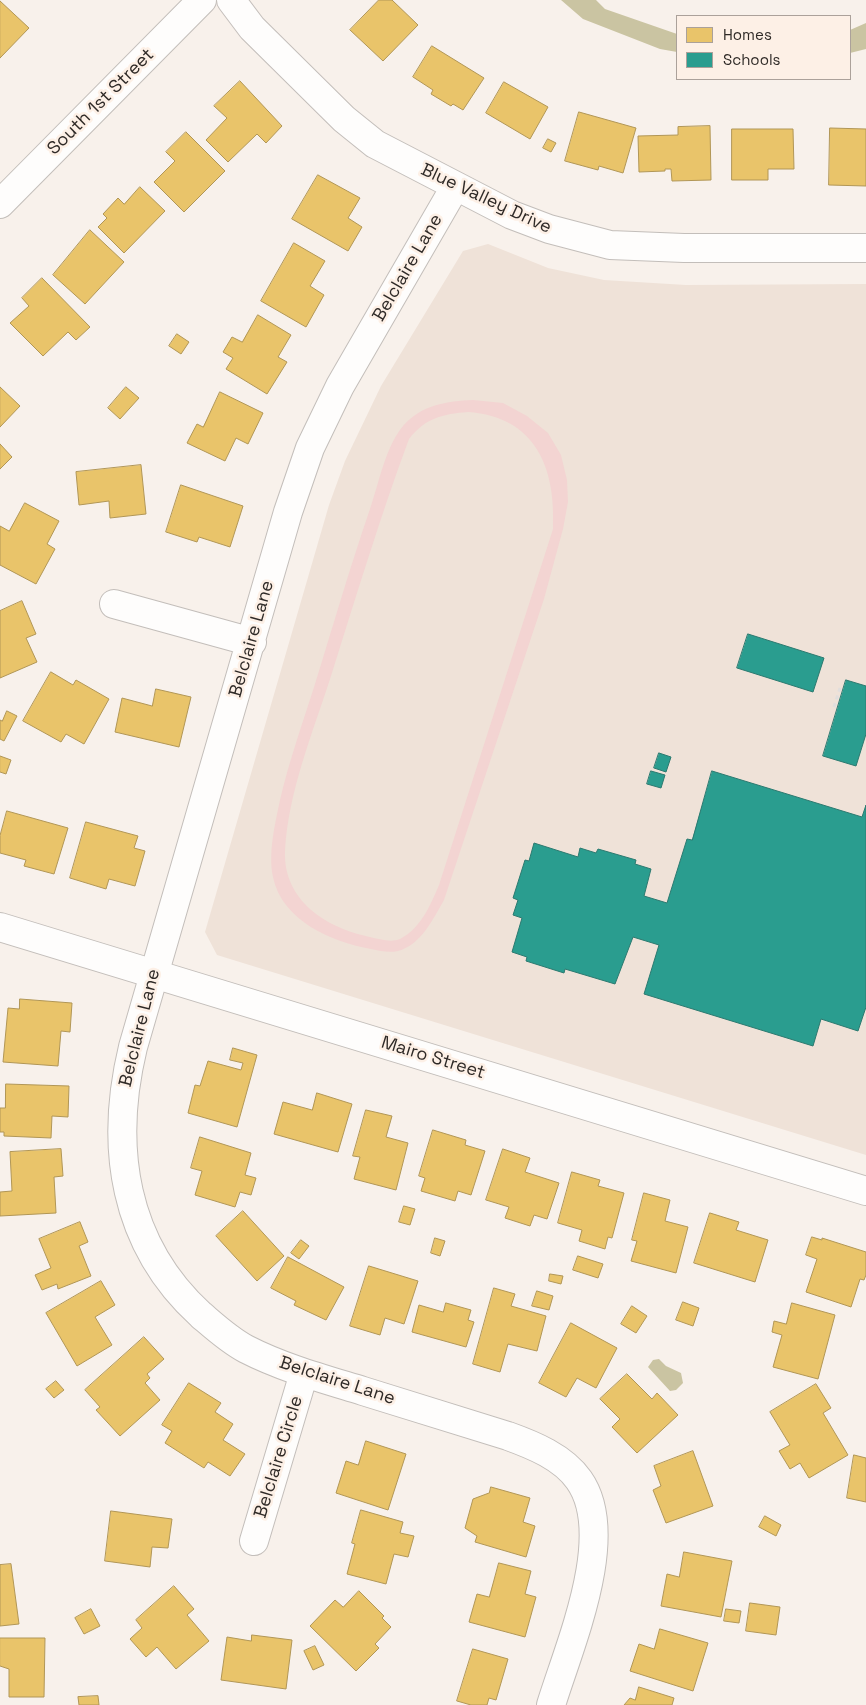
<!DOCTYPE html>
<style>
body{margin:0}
#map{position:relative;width:866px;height:1705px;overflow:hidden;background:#f8f1eb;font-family:"Space Grotesk",sans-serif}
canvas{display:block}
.legend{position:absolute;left:676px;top:15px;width:175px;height:65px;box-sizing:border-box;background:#fdf0e6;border:1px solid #aba19a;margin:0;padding:6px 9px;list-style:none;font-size:15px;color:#2f2a27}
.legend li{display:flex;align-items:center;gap:10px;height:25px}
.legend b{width:25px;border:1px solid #aba19a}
</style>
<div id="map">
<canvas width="866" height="1705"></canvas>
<ul class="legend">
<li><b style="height:14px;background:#e9c46a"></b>Homes</li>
<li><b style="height:14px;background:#2a9d8f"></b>Schools</li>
</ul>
</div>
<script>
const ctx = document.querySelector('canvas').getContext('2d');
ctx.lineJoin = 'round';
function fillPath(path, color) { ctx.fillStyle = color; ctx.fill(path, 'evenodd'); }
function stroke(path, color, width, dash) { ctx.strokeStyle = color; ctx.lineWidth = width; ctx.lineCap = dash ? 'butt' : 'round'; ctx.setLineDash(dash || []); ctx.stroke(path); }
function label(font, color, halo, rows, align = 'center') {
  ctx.font = font + ' "Space Grotesk",sans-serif'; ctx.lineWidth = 5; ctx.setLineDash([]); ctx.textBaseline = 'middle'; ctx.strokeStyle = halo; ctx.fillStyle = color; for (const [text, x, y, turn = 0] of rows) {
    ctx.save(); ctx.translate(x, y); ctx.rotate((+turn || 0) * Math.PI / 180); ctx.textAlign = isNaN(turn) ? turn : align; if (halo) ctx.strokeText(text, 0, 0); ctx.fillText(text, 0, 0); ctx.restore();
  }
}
const built = new Path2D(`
 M488,244L548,268L604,280L686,285L866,284V1155L217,955L205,932L329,505L345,461L381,386L463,251Z`);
const green = new Path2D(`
 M473,400L503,403L527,416L548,433L561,455L567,480L568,502L563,529L544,599L444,900C433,919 421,945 398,951C389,953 380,951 371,949C332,942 282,921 273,877C268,853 275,824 280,800C289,761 303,722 315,684C333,626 350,567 370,509C379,483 385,448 403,426C421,405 447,401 473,400ZM468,412C536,417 556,468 553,529L439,885C430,906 421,928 400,939C391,943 379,939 370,937C327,928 283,901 285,851C288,792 313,732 331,676C356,597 380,517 409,439C425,418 443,414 468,412Z`);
const water = new Path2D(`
 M561,0H596L605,9L677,34V52L660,49L583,19Z
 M866,23V49L850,53V30Z
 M659,1359L666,1366L681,1373L683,1383L676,1390L670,1391L648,1367L653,1360Z`);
const homes = new Path2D(`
 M379,0H392L418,25L383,61L350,30Z
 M0,1L29,28L0,58Z
 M432,46L484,78L463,110L453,104L451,106L431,94L433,90L413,77Z
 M240,81L282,126L266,143L257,134L228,162L206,140L227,118L214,106Z
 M504,82L548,107L530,139L486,113Z
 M579,112L636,128L623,173L599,166L598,170L565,161Z
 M710,126L711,180L672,181L671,169H665V171L639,172L638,136L678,135V127Z
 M830,128L866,129V186L829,185Z
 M732,129H793L794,169H768V180H732Z
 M186,132L225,171L184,212L154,182L175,161L166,152Z
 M548,139L556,143L551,152L543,148Z
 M318,175L360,198L348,218L362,227L348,251L292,219Z
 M140,187L165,211L124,253L98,227L107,218L103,214L118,198L124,204Z
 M90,230L124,262L85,304L53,275Z
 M294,243L325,261L310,286L324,295L306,327L261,301Z
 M42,278L90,327L76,340L68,332L43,356L10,323L29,306L22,298Z
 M258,315L291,335L278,357L287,362L267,394L226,369L233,358L223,352L232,337L242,342Z
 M177,334L189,342L181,354L169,346Z
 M0,387L20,406L0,427Z
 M126,387L139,398L120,419L108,408Z
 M220,392L263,413L248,444L236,438L225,461L187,443L197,424L203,427Z
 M0,444L12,457L0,469Z
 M141,465L146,514L110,518L109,501L79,505L76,472Z
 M181,485L243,506L230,547L199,537L197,542L166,532Z
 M25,503L59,521L47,544L55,549L36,584L0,565V526L9,531Z
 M22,601L36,634L26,638L37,662L0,678V611Z
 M51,672L73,685L76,680L109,699L84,744L66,734L61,742L23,721Z
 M156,689L191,697L179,747L115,732L122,698L152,706Z
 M7,711L17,716L4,741L0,739V720L2,721Z
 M0,756L11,760L6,774L0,772Z
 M7,811L68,828L54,874L24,866L26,860L0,853V836Z
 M86,822L138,836L134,848L145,851L135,886L109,879L106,889L70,878Z
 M20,999L72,1003L70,1032L61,1031L58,1066L3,1062L8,1008L19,1009Z
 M233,1048L257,1055L237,1127L188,1113L195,1085L200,1086L208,1061L241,1070L243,1063L230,1060Z
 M6,1084L69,1086L68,1117L52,1116L51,1138L4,1136V1132H0V1108H5Z
 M317,1093L352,1104L338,1152L274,1134L283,1102L312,1110Z
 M366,1110L392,1116L386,1137L408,1143L396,1190L354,1179L360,1157L353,1156Z
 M433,1130L466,1140L465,1145L485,1151L471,1195L458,1191L455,1201L421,1191L425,1178L419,1176Z
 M200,1137L251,1153L245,1175L256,1178L251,1195L240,1192L235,1207L195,1195L202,1171L191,1168Z
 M61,1149L63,1176L54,1177L56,1213L0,1216V1192L12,1191L10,1152Z
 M503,1149L530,1158L525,1172L559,1183L547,1219L534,1215L530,1226L505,1218L509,1207L486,1200Z
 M572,1172L600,1180L598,1186L624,1193L612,1238L608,1237L605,1249L579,1241L582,1230L558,1223Z
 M644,1193L670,1200L665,1221L688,1227L676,1273L631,1261L637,1241L632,1240Z
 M404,1206L415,1209L410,1225L399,1222Z
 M243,1211L284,1256L257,1281L216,1236Z
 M710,1213L739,1222L736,1230L768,1240L755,1282L694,1263Z
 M80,1222L88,1242L79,1246L91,1276L58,1289L57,1284L42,1290L35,1275L51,1268L39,1239Z
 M812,1237L822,1240V1238L866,1252V1275L864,1280L860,1279L851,1307L806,1292L817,1259L806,1255Z
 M435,1238L445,1241L440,1256L431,1253Z
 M301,1240L309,1246L299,1259L291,1253Z
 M578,1256L603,1264L598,1278L573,1270Z
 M288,1257L344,1287L326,1320L294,1305L296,1301L271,1288Z
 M369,1266L418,1281L404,1324L385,1318L380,1335L350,1326Z
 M550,1274L563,1276L561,1284L549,1281Z
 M101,1281L115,1305L95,1317L112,1345L77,1366L46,1313Z
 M494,1288L515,1294L511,1306L546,1316L537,1351L508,1344L500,1372L473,1364Z
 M537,1291L553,1296L549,1310L532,1306Z
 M683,1302L699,1308L693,1326L676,1320Z
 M446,1303L471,1310L468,1320L474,1322L466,1347L412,1332L419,1305L443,1312Z
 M792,1303L835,1315L818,1379L773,1367L782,1335L772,1332L774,1321L786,1324Z
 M632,1306L647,1316L636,1333L621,1324Z
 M571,1323L617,1348L596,1388L577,1378L566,1397L539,1383Z
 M144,1337L164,1359L147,1374L150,1378L145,1383L160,1400L120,1436L96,1410L100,1407L85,1390Z
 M627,1374L652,1399L657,1393L678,1415L637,1453L612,1427L620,1419L600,1399Z
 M56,1381L64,1390L54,1398L46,1389Z
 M189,1383L221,1403L215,1412L233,1424L223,1440L245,1454L230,1476L208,1462L204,1468L165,1443L172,1431L162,1425Z
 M816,1384L831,1408L823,1413L848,1455L809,1478L800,1463L790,1469L779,1451L790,1445L770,1412Z
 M366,1441L406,1454L388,1510L336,1493L346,1461L358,1465Z
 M693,1451L713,1506L666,1523L653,1490L661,1486L654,1466Z
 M854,1455L866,1458V1502L847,1498Z
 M491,1487L530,1498L523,1522L535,1526L526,1557L475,1542L477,1536L465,1528L473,1499L489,1493Z
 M361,1510L403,1522L400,1533L414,1536L408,1557L394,1554L386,1584L347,1574L355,1544L352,1543Z
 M111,1511L172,1519L168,1548L152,1547L150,1567L105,1561Z
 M765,1516L781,1525L776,1536L759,1527Z
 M684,1552L732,1561L721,1617L661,1606L667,1574L679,1577Z
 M499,1563L531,1571L525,1594L536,1597L525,1637L469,1622L477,1594L489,1597Z
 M11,1564L19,1624L0,1626V1565Z
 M174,1586L194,1609L187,1615L209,1641L176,1669L157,1647L146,1657L130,1639L142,1628L136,1620Z
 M359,1591L384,1616L382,1618L391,1627L375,1644L379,1648L356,1671L310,1626L335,1600L343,1607Z
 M750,1603L780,1607L776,1635L746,1631Z
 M91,1609L100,1626L84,1634L75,1618Z
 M726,1609L741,1611L739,1623L724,1621Z
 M660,1629L708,1643L693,1691L630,1671L639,1644L654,1649Z
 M252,1635L292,1640L286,1689L221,1680L227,1637L251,1641Z
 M0,1638H45L44,1697H9V1669L0,1666Z
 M315,1646L324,1665L313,1670L304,1651Z
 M473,1649L508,1659L496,1700L489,1698L487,1705H471L457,1701Z
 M639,1687L674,1698L672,1705H624L630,1698L635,1700Z
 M98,1696L99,1705H79L78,1697Z`);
const schools = new Path2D(`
 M748,634L824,658L813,692L737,668Z
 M846,680L866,686V734L856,766L823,756Z
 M659,753L671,757L666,772L654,768Z
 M651,771L665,775L661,788L647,784Z
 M712,771L862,817L866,805V1007L858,1031L821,1019L813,1046L644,994L659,945L633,937L615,984L565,969L564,973L526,961L527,957L512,952L522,918L513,915L518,900L513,898L525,860L529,861L534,843L578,857L580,848L596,853L598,849L636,860L635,864L651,869L644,896L667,903L687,839L692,840Z`);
const path = new Path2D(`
 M834,707L841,685`);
const street = new Path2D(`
 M231,0L252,28L344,119L375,144L512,215L549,229L610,245L684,248H866
 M455,187L340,386L310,448L288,512L133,1047C109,1146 123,1244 201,1315C215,1327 229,1340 246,1349C283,1368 324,1379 363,1391C412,1406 460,1421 508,1436C533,1445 563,1457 579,1480C618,1535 569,1646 551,1705
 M114,604L252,642
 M254,1541L304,1373`);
const secondary = new Path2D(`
 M0,204L202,0
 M0,927L866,1191`);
const streetNames = [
 ["South 1st Street",101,102,-45],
 ["Blue Valley Drive",486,199,25],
 ["Belclaire Lane",408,268,-60],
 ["Belclaire Lane",252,639,-74],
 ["Belclaire Lane",140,1028,-76],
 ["Mairo Street",433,1058,17],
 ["Belclaire Lane",337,1381,18],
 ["Belclaire Circle",279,1457,-73]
];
fillPath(built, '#efe2d8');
fillPath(green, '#f3d4d2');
fillPath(water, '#cac4a2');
fillPath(homes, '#e9c46a');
stroke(homes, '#b19656', 1);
fillPath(schools, '#2a9d8f');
stroke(schools, '#2c7a70', 1);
stroke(street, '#c3beba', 30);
stroke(secondary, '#c3beba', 30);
stroke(path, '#e1dedd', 3, [4, 4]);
stroke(street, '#fefdfc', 28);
stroke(secondary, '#fefdfc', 28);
label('18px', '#2f2a27', '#fdf0e6', streetNames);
</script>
